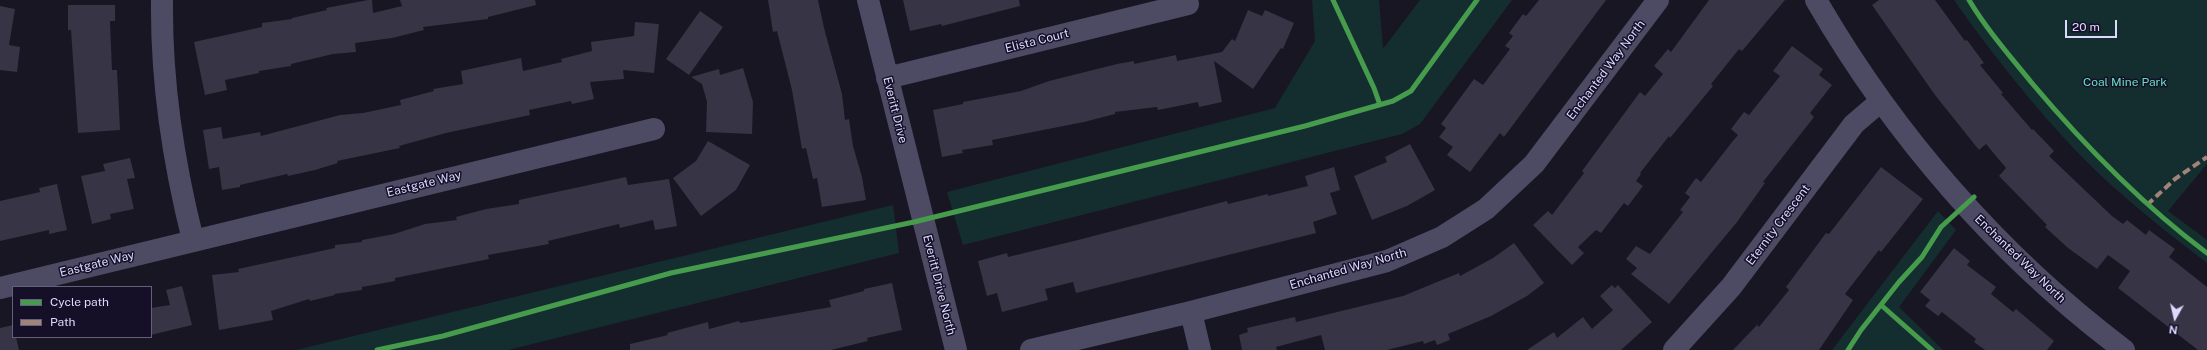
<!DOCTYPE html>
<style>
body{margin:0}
#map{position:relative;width:2207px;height:350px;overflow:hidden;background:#181622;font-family:"Public Sans",sans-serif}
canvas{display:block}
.legend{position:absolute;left:12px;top:286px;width:140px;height:52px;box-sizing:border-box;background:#151028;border:1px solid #65607e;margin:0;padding:5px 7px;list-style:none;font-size:12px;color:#ddd8fe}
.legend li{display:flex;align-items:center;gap:8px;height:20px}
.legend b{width:20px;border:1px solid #65607e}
.north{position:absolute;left:2155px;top:298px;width:40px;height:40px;-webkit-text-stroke:3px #151028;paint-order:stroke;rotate:188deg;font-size:11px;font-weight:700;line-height:16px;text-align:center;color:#ddd8fe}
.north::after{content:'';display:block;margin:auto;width:14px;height:18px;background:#ddd8fe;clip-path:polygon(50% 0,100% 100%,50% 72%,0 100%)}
.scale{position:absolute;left:2065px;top:20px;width:52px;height:18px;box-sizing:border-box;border:2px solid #ddd8fe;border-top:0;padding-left:5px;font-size:12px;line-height:14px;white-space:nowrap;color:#ddd8fe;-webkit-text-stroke:3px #151028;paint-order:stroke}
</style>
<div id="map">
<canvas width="2207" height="350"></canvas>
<ul class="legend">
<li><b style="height:5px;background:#469c4c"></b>Cycle path</li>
<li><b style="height:5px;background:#a18479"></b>Path</li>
</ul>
<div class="north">N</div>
<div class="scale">20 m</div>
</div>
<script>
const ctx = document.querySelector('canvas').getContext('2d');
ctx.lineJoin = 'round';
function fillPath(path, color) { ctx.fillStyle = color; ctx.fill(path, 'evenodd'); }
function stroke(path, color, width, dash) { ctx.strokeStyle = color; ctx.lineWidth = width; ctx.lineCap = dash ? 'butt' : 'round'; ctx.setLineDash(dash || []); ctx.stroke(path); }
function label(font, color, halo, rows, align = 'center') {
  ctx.font = font + ' "Public Sans",sans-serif'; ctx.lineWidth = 3; ctx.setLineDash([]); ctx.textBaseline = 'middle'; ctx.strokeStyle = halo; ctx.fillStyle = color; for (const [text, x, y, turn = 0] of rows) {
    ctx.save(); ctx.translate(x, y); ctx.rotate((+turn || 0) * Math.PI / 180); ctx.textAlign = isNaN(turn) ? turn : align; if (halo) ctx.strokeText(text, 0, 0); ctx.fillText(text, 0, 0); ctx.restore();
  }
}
const green = new Path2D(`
 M1312,0H1379L1383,49L1420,0H1512L1420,124L1402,134L963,245L947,192L1275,108L1315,41Z
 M1954,0H2207V164L2168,211L2207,240V263C2163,229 2119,195 2080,155C2034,107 1992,54 1954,0Z
 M893,205L899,253L508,350H296Z
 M1938,211L1956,230L1899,307L1943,350H1832Z`);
const building = new Path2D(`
 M368,0H372L373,13L402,6L400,0H535L536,5L488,17V19L423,27L424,30L392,38L355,43L356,52L333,54L291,64V66L259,71V73L225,80L227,90L205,95L194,42L262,27V23L292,19V18L327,10L326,8Z
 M768,0H818L824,28L842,94L845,120L849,119L853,146L862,177L866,200L822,207L817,178L813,179L806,148L802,149L792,90L777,31L773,32Z
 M903,0H1019L1020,6L942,26L941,24L910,31Z
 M1539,0H1606L1504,137L1500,133L1470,172L1447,155L1453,147L1439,137L1446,128L1441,124L1474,79L1483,85L1510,49L1505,46L1513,36L1509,33L1523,14L1526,16Z
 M1709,0H1785L1742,51L1739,49L1711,84L1713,86L1670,138L1669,136L1640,173L1641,174L1636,181L1643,186L1628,206L1624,203L1601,233L1596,230L1578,247L1584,253L1572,265L1533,225L1548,211L1552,215L1584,173L1582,171L1640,92L1645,96L1663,74L1654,66L1668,49L1671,52Z
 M1879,0H1935L1965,41L1967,40L1984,63L1980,65L2003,93L2001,94L2032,130L2033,129L2054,151L2049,156L2112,216L2123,224L2127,220L2146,235L2149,230L2175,249L2169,257L2207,287V350H2198L2118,288L2130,271L2108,255L2097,269L2068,248L2045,227L2047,225L1999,176L2006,168L1986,144L1979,150L1935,95L1872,5Z
 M68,5H115V21H110L112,70H117L120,130L78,133L71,30H68Z
 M0,6L15,9L9,45L20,47L17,72L0,70Z
 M1248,10L1262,16L1265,10L1294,23L1283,49L1281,48L1253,89L1214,61L1222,102L1199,107L1198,102L1158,110L1157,107L1115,112V114L1084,122L992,140L993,145L962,150L963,153L942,157L933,110L963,104V102L1021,91L1049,81L1117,64L1134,61V64L1176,55L1177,61L1222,52L1232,39L1235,41Z
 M700,11L723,27L689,75L666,59Z
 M635,22L659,24L654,73L623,70L624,79L590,82L594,99L572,104L571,101L529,110L530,115L446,133L399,146L400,148L337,161L338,163L315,170L288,176L287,174L240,185V187L222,190L219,167L209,169L203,130L221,127L223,139L260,132L261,136L340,115L363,113L401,105L400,100L434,91L433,89L463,84L461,71L521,58L523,71L562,62L561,59L592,51L591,42L634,36Z
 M1792,46L1823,69L1819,75L1832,85L1810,113L1814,117L1763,182L1765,183L1737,222L1669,304L1631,274L1637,268L1626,259L1636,246L1650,254L1683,212L1680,210L1690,197L1685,193L1696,178L1701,182L1732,142L1738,135L1731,129L1744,112L1749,115L1780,76L1773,71Z
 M743,68L753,102L752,134L706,132L707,102L702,84L691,77L719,69L720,75Z
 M708,141L750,165L736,190L701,216L673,178L696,161Z
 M1410,144L1435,190L1407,206L1372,220L1354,176L1387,162L1385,157Z
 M130,158L135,178L127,179L134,209L110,214L111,219L92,224L81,176L105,171L103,164Z
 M1334,167L1340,190L1330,193L1337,214L1313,222L1316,233L1076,293L1073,282L1045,289L1048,300L1002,312L997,293L987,296L978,261L1007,253L1008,257L1082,239L1227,201L1228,204L1268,194V196L1308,186L1305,176Z
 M1881,167L1923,199L1881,252L1879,250L1845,294L1853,300L1819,350H1733L1757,325L1759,327L1789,290L1786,287L1826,233L1829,234Z
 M626,177L628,185L669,179L677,226L655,230L653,220L620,228L619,224L548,241L549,244L488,255L489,259L395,278V281L362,287V290L334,294L335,295L310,301L309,299L271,311L273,320L219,330L212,275L239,272L238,269L335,248V245L362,242V240L394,234L425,224L457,220L456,217L486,209L519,204V200Z
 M57,184L67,230L49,234V230L0,241V201L40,192L39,188Z
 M1514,243L1544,283L1527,296L1491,316L1448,334L1450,340L1437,345L1435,340L1424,344L1423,341L1387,350H1325L1321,335L1276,347L1277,350H1242L1239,335L1248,332L1247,328L1295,317L1296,322L1403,296L1459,273L1460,276L1493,258Z
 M1954,248L1970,261L1967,265L1996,287L1991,294L2013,312L2016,309L2054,341L2047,350H1985L1974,342L1976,339L1942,312L1938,316L1925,306L1930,300L1920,292Z
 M892,283L902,330L867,338L868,341L831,350H630V344L668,335L667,333L708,322L709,329L739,321L740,323L831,307L829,300L864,291V289Z
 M1612,285L1615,288L1618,285L1652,322L1621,350H1527L1554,332L1557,338L1583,317L1592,329L1613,310L1600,296Z
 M182,286L192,325L151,335V308L170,305L166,290Z
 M13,325V337H16L19,350H0V328Z`);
const minor = new Path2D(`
 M162,0C161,82 173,161 193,240
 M868,0L956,350
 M1816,0C1894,135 1999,256 2124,350
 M887,78L1188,4
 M0,288L654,129
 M1191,312L1200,350
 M1031,350L1191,312L1387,261L1442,237L1486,209L1534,164L1658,0
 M1674,350L1731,287L1854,124L1881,101`);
const quiet = new Path2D(`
 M2147,205L2175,179L2207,157`);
const cycleway = new Path2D(`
 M1333,0L1374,88L1380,105
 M1969,0C1987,30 2009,55 2031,82C2084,145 2141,204 2207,253
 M1881,305L1932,350
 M377,350L443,336L671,273L914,222L1305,126L1393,101L1411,91L1477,0
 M1848,350L1861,330L1899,282L1922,257L1941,227L1974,197`);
const streetNames = [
 ["Elista Court",1037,41,-14],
 ["Enchanted Way North",1606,70,-53],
 ["Everitt Drive",895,110,76],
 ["Eastgate Way",424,184,-14],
 ["Eternity Crescent",1778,225,-53],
 ["Enchanted Way North",2020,259,44],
 ["Eastgate Way",97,264,-14],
 ["Enchanted Way North",1348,269,-16],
 ["Everitt Drive North",939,285,76]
];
const parkNames = [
 ["Coal Mine Park",2125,82]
];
fillPath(green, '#142e2f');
fillPath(building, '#363445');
stroke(minor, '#4c4b63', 22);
stroke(quiet, '#a18479', 4, [8, 4]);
stroke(cycleway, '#469c4c', 5);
label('12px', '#ddd8fe', '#151028', streetNames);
label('12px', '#64dfc1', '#151028', parkNames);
</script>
